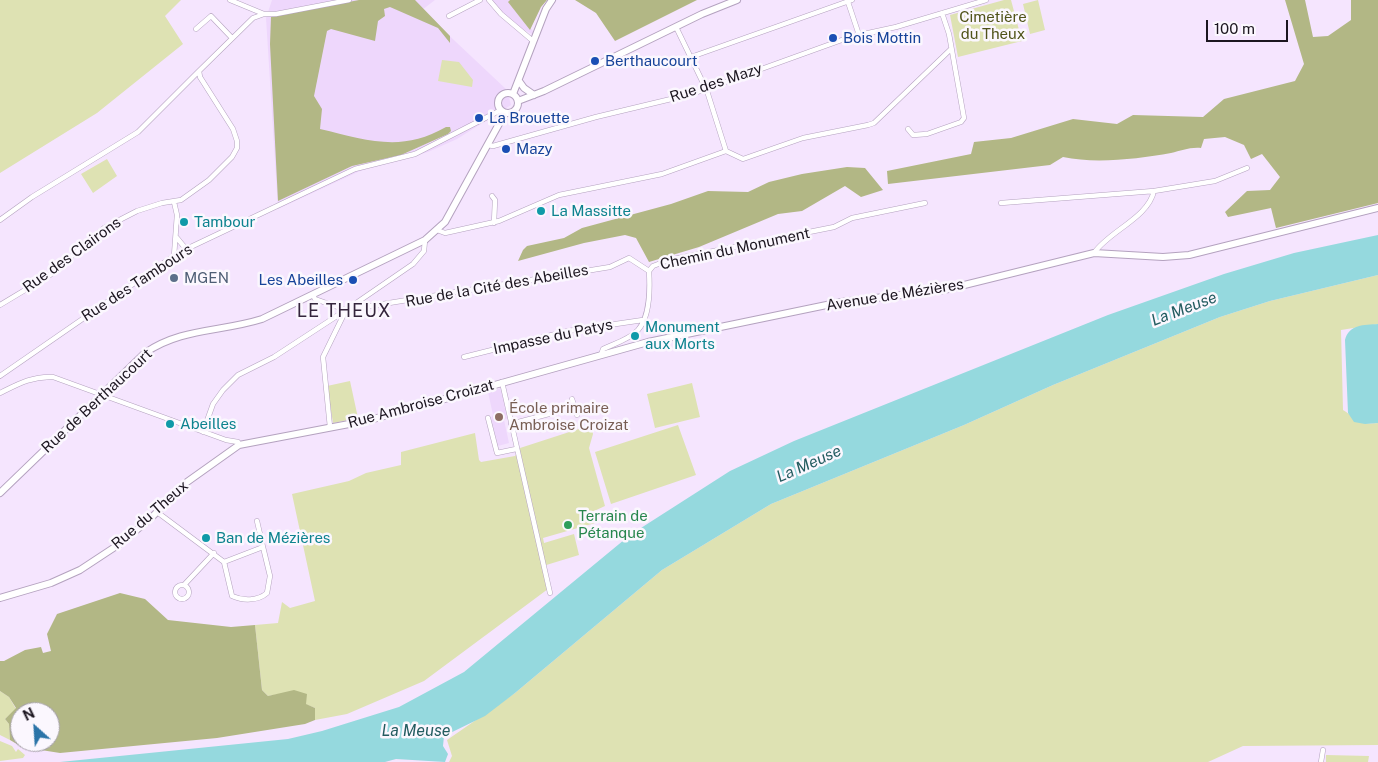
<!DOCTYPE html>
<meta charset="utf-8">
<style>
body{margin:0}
#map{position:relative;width:1378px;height:762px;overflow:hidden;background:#f5e5fe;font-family:"Public Sans",sans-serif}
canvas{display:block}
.north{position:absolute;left:10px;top:702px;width:50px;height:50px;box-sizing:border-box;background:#fbf7fe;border:1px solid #a29da5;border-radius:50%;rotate:334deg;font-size:14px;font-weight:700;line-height:20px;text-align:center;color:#1c1620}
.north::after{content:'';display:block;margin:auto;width:18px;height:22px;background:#2b74a8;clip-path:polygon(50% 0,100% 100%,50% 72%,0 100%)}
.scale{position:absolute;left:1206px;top:20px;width:82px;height:22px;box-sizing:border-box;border:2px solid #1c1620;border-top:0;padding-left:6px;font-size:15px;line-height:18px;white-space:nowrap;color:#1c1620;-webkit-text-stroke:4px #fbf7fe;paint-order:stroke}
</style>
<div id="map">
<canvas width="1378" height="762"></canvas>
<div class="north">N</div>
<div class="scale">100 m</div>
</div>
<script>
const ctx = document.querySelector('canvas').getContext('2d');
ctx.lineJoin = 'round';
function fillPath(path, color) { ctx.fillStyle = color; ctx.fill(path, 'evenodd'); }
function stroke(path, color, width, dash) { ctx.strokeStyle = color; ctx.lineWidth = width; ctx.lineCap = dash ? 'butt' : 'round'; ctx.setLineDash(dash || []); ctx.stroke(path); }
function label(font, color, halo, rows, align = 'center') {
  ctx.font = font + ' "Public Sans",sans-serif'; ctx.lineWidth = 5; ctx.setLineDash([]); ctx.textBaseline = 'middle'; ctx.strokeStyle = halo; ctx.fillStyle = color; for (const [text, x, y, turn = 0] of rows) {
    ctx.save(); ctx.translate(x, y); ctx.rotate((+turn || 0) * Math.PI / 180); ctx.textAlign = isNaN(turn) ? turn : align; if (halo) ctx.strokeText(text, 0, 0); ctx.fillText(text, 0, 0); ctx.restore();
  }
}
const built = new Path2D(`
 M272,0H435L422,10L507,90L511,105L457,139L428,152L360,171L278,209L266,18Z
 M490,0H510L509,3L539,38L512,23Z
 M501,388L507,418L504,420L509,443L498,446L491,418L493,415L488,392Z`);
const green = new Path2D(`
 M0,0H181L165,16L183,44L97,113L0,173Z
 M1004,0H1011L1022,41L958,57L950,15Z
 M1038,0L1045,30L1030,34L1023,4Z
 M442,60L459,62L473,80L472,87L438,81Z
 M107,159L117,176L93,193L81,174Z
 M1378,275V324L1341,330L1343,410C1359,420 1356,425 1378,423V745L1243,746L1208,762H449L452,756L447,740L515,693L662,570L771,504L964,425L1053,385L1220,317L1270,301Z
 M350,381L358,418L333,423L327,386Z
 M692,383L700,417L655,428L647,394Z
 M591,425L593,434L589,448L605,506L592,512L595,523L543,538L544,543L574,534L579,555L543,566L548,589L424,681L347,714L315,720V708L280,694L268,696L262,690L255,625L278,623L282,602L290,608L315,601L292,494L349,481L366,473L401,465V452L475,433L479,460L481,462L515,456L520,448Z
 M678,425L696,475L611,504L595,452Z
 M0,691L9,697L16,709L5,719L9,724L10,740L0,735Z
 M0,741L12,746L16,752L18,749L25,755L23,758L0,761Z
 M1326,755L1369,756L1368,762H1326Z`);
const forest = new Path2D(`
 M359,0H415L450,36V43L438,28L390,7L384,9L385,16L378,21L375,41L331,29L327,31L314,96L322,109L320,129C367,140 401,153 446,127H450L451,131L448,134L401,155L352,166L278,201L270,44L271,17Z
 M510,0H547L541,7L530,30L508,2Z
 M575,0H697L615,41L596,13Z
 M1285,0H1305L1313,37L1328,36L1351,20V0H1378V203L1276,228L1271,208L1228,217L1225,212L1247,191L1270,190L1280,177L1262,154L1251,159L1244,145L1225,137L1204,139L1201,148C1189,147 1181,151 1171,153C1138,159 1095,164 1063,157L1050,165L888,184L887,171L971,154L974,142L1011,138L1073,119L1117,124L1133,115L1203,117L1224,99L1295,81L1304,64Z
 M847,167L865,168L883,190L861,197L845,186L802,211L778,214L699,247L649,262L636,238L625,235L584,243L518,261L523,250L527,246L564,238L582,228L671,204L708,191L748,192L769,182L802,174Z
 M120,593L145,599L168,620L231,627L255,625L262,690L268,696L294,690L307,694L306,704L315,708V720L305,724L217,738L60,753L22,747L10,740L9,724L5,719L16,708L9,697L0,691V661H4L25,650L41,647L43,653L51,651L47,634L57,614ZM20,712H50V742H20Z`);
const water = new Path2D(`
 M1378,235V275L1270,301L1220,317L1053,385L964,425L771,504L662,570L515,693L485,716L444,736L443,746L448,754L445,762L396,759L385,762H60L288,739L322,731L399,707L464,672L630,535L730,471L794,441L1108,315L1224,274L1294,253Z
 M1378,324V423L1365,424L1354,422L1348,413L1345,340C1349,324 1364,325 1378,324Z`);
const street = new Path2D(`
 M230,0L264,14
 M489,0L501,14L533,41
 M848,2L859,35
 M449,16L480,0
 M676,27L707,91L726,151
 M196,29L211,16L232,38
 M691,57L852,0
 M908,129L913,135L927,134L961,122L964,118L949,34L942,13
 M488,145L493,146L596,117L692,94L850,37L896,27L986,0
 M492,196L495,200L494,223
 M1001,203L1154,191L1215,181L1247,168
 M0,220L32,197L138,132L199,71
 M437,230L445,233L499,221L559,195L662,174L726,151L743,159L803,138L868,125L874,123L951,49
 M177,238L186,249
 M1094,253C1109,231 1148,218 1154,191
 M174,256L177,215L174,202
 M313,295L315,299L346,310L610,267L629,258L649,271
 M0,305L50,275L104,228L137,211L162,203L181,200L209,180L232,157L237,148V141L233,129L200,77L199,71L253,18L264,14H276L349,0
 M601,355L603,349C614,344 630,339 638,330C650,317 650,287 649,271L653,266L669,260L834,227L852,218L925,203
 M464,357L568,331L643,320
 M0,376L178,253L355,169L415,154L501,110
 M502,382L550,593
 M0,393C18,384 32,376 53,377L226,440L238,442L239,445
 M572,399L577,415
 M488,418L497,453L516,449
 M511,424L575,407
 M330,427L323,357L346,310L413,264L424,251L425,240
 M203,432L213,404L223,390L238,375L274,357L346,310
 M157,512L224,562L232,596C243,601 258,601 267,593L270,576L263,547L224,562
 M257,521L263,547
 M184,585L214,553
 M175 592a7 7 0 1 1 14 0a7 7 0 1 1-14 0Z
 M1321,762L1323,750`);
const secondary = new Path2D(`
 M519,81L524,88L534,95
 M498 103a10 10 0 1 1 20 0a10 10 0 1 1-20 0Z
 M513,94L546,9L552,0
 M518,101L544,91L702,14L737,0
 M0,493L145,353C181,328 221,332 262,319L425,240L445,222L505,113
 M0,598L51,583L80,570L121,543L152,517L187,482L239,445L370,420L648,342L841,302L944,290L1094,253L1163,257L1189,255L1378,208`);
const markers = [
 [833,38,5,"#1a4fb4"],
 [595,61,5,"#1a4fb4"],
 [479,118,5,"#1a4fb4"],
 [506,149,5,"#1a4fb4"],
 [541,211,5,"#0f9aa8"],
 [184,222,5,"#0f9aa8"],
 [174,278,5,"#5c6f8a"],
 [353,280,5,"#1a4fb4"],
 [635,336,5,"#0f9aa8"],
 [499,417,5,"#8d6e63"],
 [170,424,5,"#0f9aa8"],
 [568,525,5,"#2e9e5b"],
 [206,538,5,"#0f9aa8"]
];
const parkNames = [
 ["Cimetière",993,17],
 ["du Theux",993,34]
];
const transitNames = [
 ["Bois Mottin",843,38],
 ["Berthaucourt",605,61],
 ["La Brouette",489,118],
 ["Mazy",516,149],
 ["Les Abeilles",343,280,"right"]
];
const streetNames = [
 ["Rue des Mazy",716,83,-18],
 ["Chemin du Monument",735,249,-12],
 ["Rue des Clairons",72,255,-36],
 ["Rue des Tambours",137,283,-33],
 ["Rue de la Cité des Abeilles",497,286,-10],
 ["Avenue de Mézières",895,295,-9],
 ["Impasse du Patys",553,337,-12],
 ["Rue de Berthaucourt",97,401,-43],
 ["Rue Ambroise Croizat",421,404,-15],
 ["Rue du Theux",150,515,-41]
];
const cultureNames = [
 ["La Massitte",551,211],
 ["Tambour",194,222],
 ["Monument",645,327],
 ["aux Morts",645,344],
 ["Abeilles",180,424],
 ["Ban de Mézières",216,538]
];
const serviceNames = [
 ["MGEN",184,278]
];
const educationNames = [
 ["École primaire",509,408],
 ["Ambroise Croizat",509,425]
];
const leisureNames = [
 ["Terrain de",578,516],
 ["Pétanque",578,533]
];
const waterNames = [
 ["La Meuse",1184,309,-21],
 ["La Meuse",809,464,-24],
 ["La Meuse",416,731]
];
const quarterNames = [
 ["LE THEUX",344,311]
];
fillPath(built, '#eed7fc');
fillPath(green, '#dee2b3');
fillPath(forest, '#b2b785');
fillPath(water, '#95d9de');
stroke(street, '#b4a2bf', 5.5);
stroke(secondary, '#b4a2bf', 8);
stroke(street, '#fff', 4.5);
stroke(secondary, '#fff', 6);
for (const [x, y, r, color] of markers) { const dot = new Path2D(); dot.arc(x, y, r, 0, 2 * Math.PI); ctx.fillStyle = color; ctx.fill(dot); stroke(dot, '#fbf7fe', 2); }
label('15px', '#505319', '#fbf7fe', parkNames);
label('15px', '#164399', '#fbf7fe', transitNames, 'left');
label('15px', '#1c1620', '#fbf7fe', streetNames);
label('15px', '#0d838f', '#fbf7fe', cultureNames, 'left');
label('15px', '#4e5e75', '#fbf7fe', serviceNames, 'left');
label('15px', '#785e54', '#fbf7fe', educationNames, 'left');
label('15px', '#27864d', '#fbf7fe', leisureNames, 'left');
label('italic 16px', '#235c60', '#fbf7fe', waterNames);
ctx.letterSpacing = '1px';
label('18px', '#34253c', '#fbf7fe', quarterNames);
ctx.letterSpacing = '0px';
</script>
